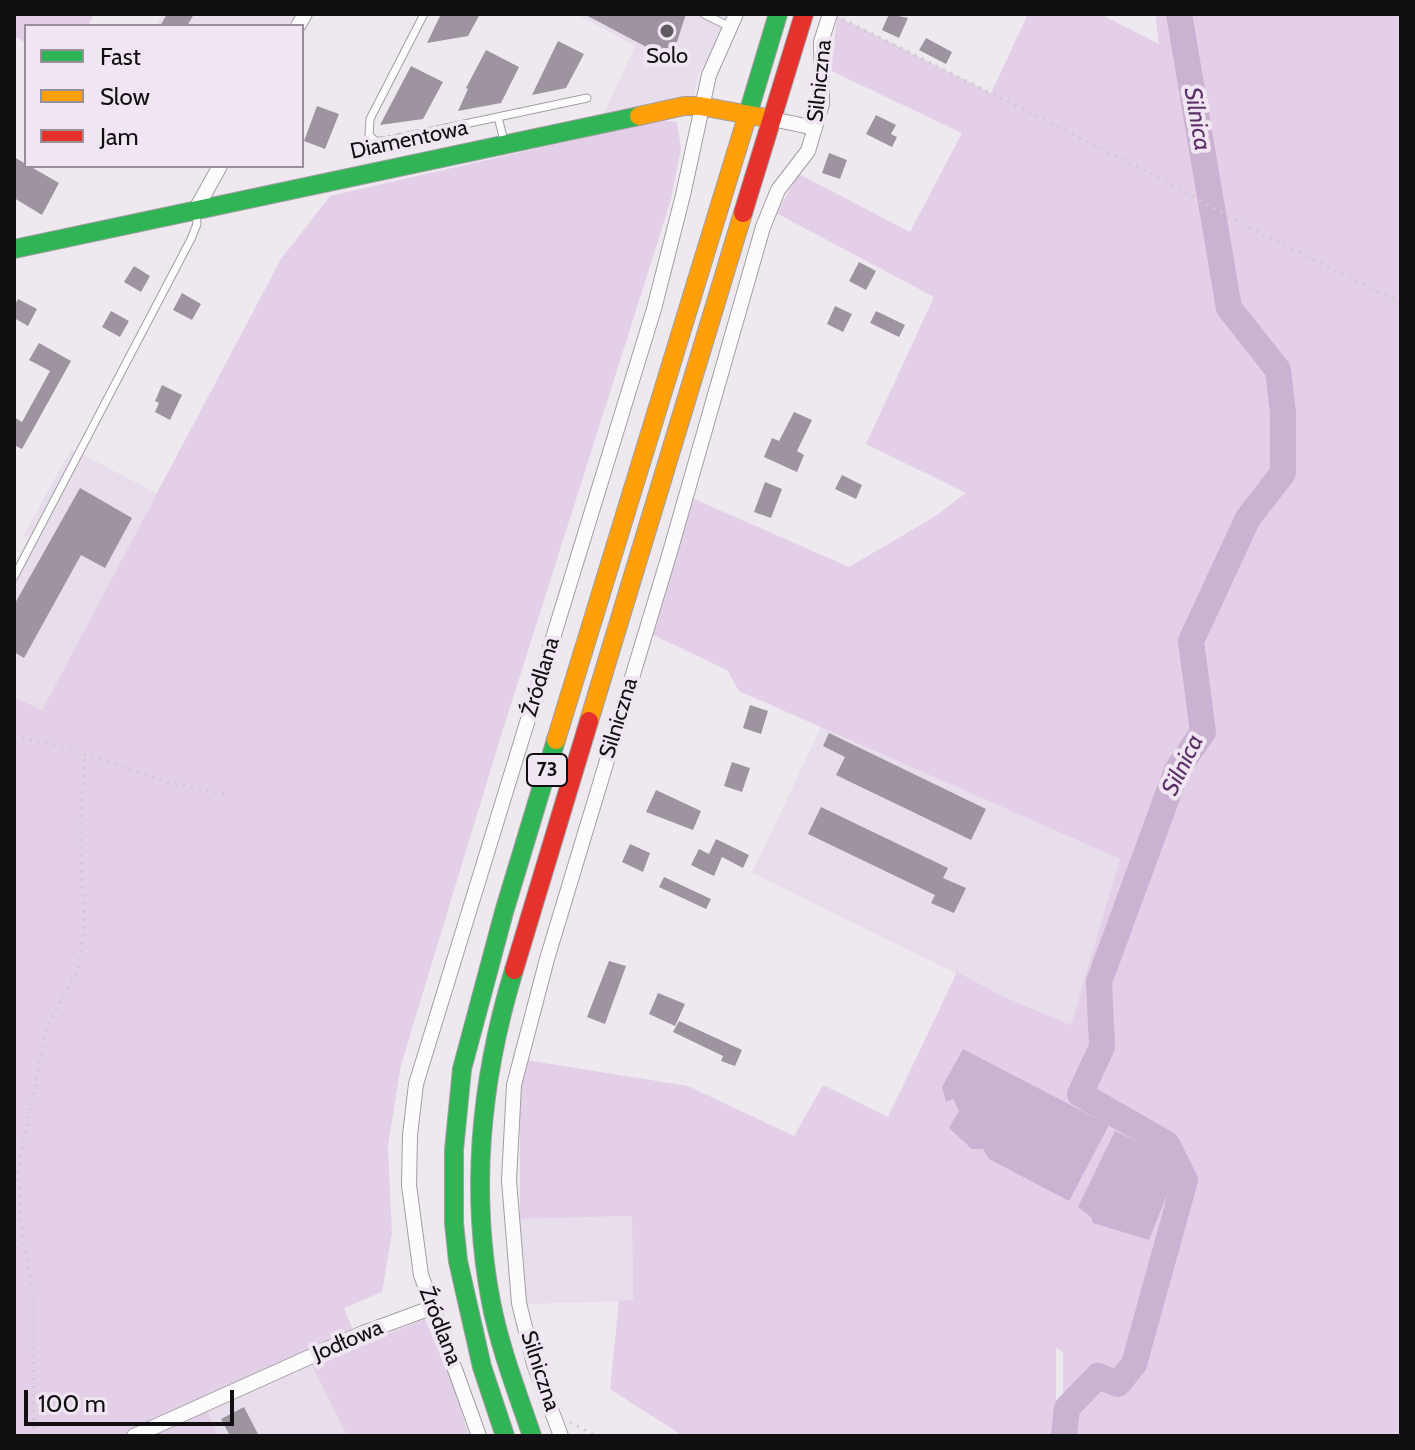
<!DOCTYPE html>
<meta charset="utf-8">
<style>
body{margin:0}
#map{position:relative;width:1415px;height:1450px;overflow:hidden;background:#eee9ef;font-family:Cabin,sans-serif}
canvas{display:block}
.frame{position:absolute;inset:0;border:16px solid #120f13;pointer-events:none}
.legend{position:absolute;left:24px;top:24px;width:280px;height:144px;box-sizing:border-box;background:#efe6f2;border:2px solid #979099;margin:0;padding:10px 14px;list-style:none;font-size:24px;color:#120f13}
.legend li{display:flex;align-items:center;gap:16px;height:40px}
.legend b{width:40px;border:2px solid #979099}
.scale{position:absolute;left:24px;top:1390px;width:210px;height:36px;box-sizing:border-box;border:4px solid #120f13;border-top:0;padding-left:10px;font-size:24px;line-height:28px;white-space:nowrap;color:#120f13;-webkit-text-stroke:6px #efe6f2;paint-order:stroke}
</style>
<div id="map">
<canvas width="1415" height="1450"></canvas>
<div class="frame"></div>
<ul class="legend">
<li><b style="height:10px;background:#30b455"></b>Fast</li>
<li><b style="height:10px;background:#ff9f0a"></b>Slow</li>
<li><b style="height:10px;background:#e5322d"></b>Jam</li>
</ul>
<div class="scale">100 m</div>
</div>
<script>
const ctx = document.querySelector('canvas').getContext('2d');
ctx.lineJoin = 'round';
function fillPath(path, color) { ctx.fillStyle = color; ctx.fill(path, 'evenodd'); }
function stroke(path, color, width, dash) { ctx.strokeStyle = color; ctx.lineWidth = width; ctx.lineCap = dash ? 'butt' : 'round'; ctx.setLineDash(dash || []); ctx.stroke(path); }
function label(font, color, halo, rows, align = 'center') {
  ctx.font = font + ' Cabin,sans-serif'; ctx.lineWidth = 8; ctx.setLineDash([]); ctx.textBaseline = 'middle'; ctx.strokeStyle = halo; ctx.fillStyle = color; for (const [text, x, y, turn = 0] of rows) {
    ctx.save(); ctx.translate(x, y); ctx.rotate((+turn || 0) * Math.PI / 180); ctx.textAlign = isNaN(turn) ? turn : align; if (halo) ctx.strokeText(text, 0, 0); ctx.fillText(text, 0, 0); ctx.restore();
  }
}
const built = new Path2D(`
 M162,14H300L293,26H156Z
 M576,14H729L698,77L694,96L604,113L635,46Z
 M71,449L157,493L42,710L14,697V565L29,537L23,536Z
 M821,727L1121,859L1071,1025L1002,996L752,873Z
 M632,1216L633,1301L527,1304L520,1219Z
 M311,1364L347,1436H219L204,1406Z`);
const green = new Path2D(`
 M14,14H94L88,26H26V43L14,36Z
 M1028,14H1100L1159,44L1155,14H1401V1436H1063V1352L1056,1348V1436H683L610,1389L619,1301L633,1300L632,1216L520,1219V1085L526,1060L688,1086L794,1136L823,1085L888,1117L957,972L1002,996L1071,1025L1120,859L739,691L727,670L651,634L692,498L849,567L934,517L966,493L866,444L934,297L776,213L799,174L910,232L962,133L831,71L837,16L991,93Z
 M661,120L677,122L681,148L671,200L500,739L401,1065L388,1146L392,1233L382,1292L344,1308L355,1335L205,1407L219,1436H14V697L42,710L281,259L330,196Z
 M425,1319L452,1382L469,1436H347L311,1364Z`);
const water = new Path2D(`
 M963,1049L1109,1125L1069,1201L989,1159L983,1149H972L949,1128L959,1111L953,1099L946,1102L942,1087Z
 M1115,1131L1166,1156L1173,1180L1149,1240L1093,1223L1091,1217L1078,1207Z`);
const river = new Path2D(`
 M1064,1436L1067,1408L1098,1376L1118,1384L1134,1364L1185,1180L1167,1144L1080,1094L1102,1047L1099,982L1177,770L1203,732L1191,641L1248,518L1283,473V413L1278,370L1229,308L1179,14`);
const building = new Path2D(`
 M167,14H194L187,26H160Z
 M441,14H480L468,36L427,43Z
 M584,14H686L671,60Z
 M889,14L908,18L899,38L882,30Z
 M926,38L952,52L946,64L919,50Z
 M558,41L584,54L566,88L532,95Z
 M486,50L519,67L501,103L458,111L468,89L466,88Z
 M411,66L443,82L423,119L380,125Z
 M317,106L339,114L325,149L304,141Z
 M876,115L896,125L891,134L897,137L892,147L866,134Z
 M829,153L847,160L840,179L822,173Z
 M14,157L59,183L42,215L14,198Z
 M859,262L876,271L866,290L849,281Z
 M134,266L150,276L141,292L124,282Z
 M182,293L201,304L192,320L173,310Z
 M18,299L37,309L28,326L14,318V306Z
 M835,306L852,314L843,332L827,324Z
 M111,311L129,321L120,337L102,327Z
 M876,311L905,325L899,337L870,323Z
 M39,343L71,361L22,449L14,445V417L22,422L50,371L29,360Z
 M162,385L182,395L170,420L155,412L159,403L155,401Z
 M794,412L812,420L797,451L804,455L797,472L764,457L772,438L779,441Z
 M842,475L862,485L856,499L835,489Z
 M765,482L782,489L771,518L754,512Z
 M80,488L132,518L105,568L81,555L24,658L14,652V605Z
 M750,705L768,711L761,734L743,728Z
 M829,733L986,809L971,840L836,775L845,757L823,746Z
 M732,762L750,768L742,792L724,786Z
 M656,790L701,811L693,830L646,812Z
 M821,807L948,868L943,878L966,888L954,913L931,903L935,895L808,834Z
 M716,839L749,855L743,868L722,857L714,876L691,865L699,849L709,854Z
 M630,844L650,853L643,872L622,862Z
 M664,877L711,899L706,909L659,887Z
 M609,961L626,966L605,1024L587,1017Z
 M658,993L685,1004L675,1026L649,1014Z
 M679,1021L742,1050L735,1066L721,1061L723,1056L673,1032Z
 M244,1407L259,1436H230L221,1419Z`);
const path = new Path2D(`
 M843,19L1158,177L1238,222L1401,303
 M14,737L53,744L171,783L230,795
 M570,1422L596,1436
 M34,1436L32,1287L22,1233L18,1170L47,1026L79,967L84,924L80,832L85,755`);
const lane = new Path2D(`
 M424,14L370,119L369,135L375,141H385L587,98
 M704,14L730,27
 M498,117L504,141
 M14,577L191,239L197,224L196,212`);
const street = new Path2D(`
 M298,26L305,14
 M772,119L815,128
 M196,209L220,166
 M134,1436L363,1333L431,1308
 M479,1436L421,1275L409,1185L410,1135L416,1084L654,309L683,195L709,75L736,14
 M561,1436L534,1364L519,1303L509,1180L514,1085L547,959L670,552L763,227L778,190L808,151L822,104L821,42L830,14`);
const fast = new Path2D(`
 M747,117L778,14
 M14,249L639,116
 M514,970C481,1078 470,1192 491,1302C500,1348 517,1392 532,1436
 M505,1436L482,1367L458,1261L454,1223V1150L462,1069L504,912L556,740`);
const slow = new Path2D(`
 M639,116L684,106H700L772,119
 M589,721L743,213
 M556,740L747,117`);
const jam = new Path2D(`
 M743,213L804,14
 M514,970L589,721`);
const markers = [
 [667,31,8,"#5f5b60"]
];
const shields = [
 [547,770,40]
];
const shieldNames = [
 ["73",547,770]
];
const poiNames = [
 ["Solo",667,57]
];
const streetNames = [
 ["Silniczna",820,81,-84],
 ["Diamentowa",409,140,-12],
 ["Źródlana",541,677,-73],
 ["Silniczna",619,718,-73],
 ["Źródlana",440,1326,69],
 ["Jodłowa",348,1341,-23],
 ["Silniczna",540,1371,72]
];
const waterNames = [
 ["Silnica",1197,119,80],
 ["Silnica",1183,765,-64]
];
fillPath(built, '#e8deeb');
fillPath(green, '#e4cfe8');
fillPath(water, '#ccb2d2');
stroke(river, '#ccb2d2', 26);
fillPath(building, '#9d949f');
stroke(lane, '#a29ea3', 9);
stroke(street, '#a29ea3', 16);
stroke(fast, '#a29ea3', 20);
stroke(slow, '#a29ea3', 20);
stroke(jam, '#a29ea3', 20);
stroke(path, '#ceccce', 3, [2, 6]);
stroke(lane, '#fcfcfd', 7);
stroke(street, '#fcfcfd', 14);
stroke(fast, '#30b455', 18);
stroke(slow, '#ff9f0a', 18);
stroke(jam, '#e5322d', 18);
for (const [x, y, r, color] of markers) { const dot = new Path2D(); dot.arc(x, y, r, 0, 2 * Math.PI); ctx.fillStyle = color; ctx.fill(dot); stroke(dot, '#efe6f2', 3); }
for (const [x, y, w] of shields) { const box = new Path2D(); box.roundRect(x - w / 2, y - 16, w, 32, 6); ctx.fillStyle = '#efe6f2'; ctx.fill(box); stroke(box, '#120f13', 2); }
label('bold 20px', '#120f13', null, shieldNames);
label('22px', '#120f13', '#efe6f2', poiNames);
label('22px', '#120f13', '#efe6f2', streetNames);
label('italic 24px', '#5d3167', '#efe6f2', waterNames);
</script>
